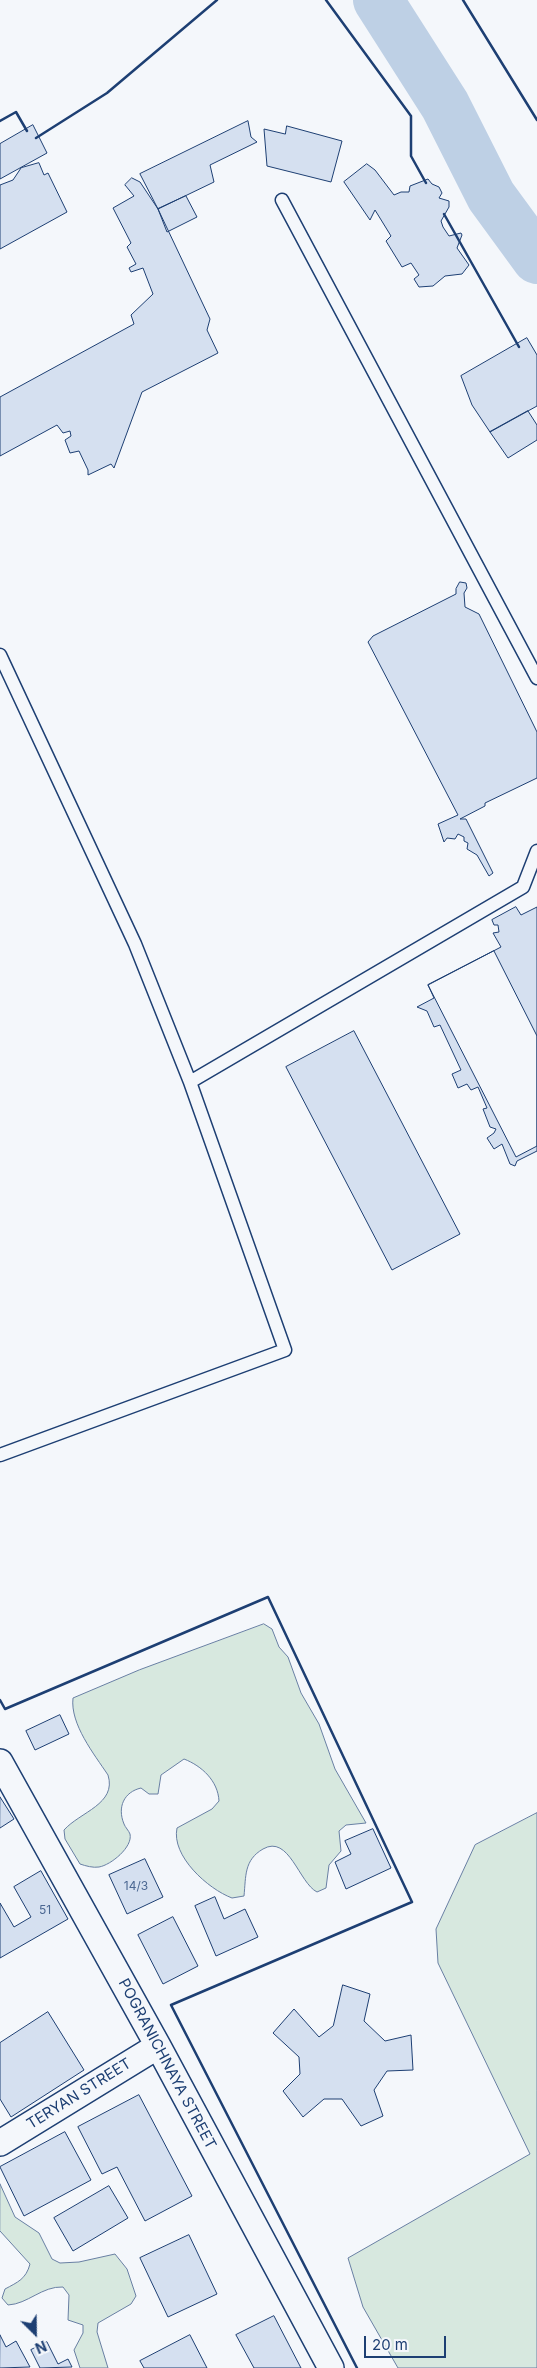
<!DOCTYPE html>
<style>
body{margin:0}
#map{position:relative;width:537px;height:2368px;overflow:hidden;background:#f4f7fb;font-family:Inter,sans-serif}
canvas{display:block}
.north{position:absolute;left:10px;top:2308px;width:50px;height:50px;-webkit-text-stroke:4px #f4f7fb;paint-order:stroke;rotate:157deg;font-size:14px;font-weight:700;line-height:20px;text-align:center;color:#1d3f73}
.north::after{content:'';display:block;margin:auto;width:18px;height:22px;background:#1d3f73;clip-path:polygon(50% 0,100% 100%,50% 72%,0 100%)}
.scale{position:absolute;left:364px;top:2336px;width:82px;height:22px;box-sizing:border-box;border:2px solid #1d3f73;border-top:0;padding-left:6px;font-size:15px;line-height:18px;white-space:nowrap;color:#1d3f73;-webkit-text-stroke:4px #f4f7fb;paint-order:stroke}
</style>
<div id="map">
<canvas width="537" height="2368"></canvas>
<div class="north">N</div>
<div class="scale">20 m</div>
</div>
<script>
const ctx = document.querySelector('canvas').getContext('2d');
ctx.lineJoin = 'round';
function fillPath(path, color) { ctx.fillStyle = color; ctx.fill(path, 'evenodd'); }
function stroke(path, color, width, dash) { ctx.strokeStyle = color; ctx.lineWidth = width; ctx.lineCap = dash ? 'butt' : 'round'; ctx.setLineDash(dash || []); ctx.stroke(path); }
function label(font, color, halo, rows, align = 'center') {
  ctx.font = font + ' Inter,sans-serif'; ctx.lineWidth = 4; ctx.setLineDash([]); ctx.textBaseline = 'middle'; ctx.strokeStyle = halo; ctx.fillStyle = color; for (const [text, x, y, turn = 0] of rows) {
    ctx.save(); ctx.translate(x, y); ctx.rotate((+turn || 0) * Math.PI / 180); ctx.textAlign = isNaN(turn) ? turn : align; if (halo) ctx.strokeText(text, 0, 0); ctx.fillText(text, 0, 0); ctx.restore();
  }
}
const green = new Path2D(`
 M264,1624L272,1629L279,1647L288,1657L301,1693L319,1724L335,1769L366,1823L346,1825L339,1831L341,1851L329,1865L326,1888L317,1892C299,1883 289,1834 263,1849C244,1860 246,1876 244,1896L232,1898C208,1889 171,1856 177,1828L212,1809L219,1801C218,1781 202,1766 184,1759L161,1775L158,1794H149L141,1788C124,1792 117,1807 124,1824C125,1827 129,1831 130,1834C133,1847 111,1865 99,1867C93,1868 86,1866 80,1864L65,1839L64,1830C80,1812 117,1804 108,1775C94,1754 70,1724 73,1698L139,1670Z
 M537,1813V2368H398L363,2307L348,2258L530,2154L438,1963L436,1929L475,1845Z
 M0,2184L15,2217L39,2233L52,2259L60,2263L79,2262L115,2254L127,2269L136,2296L131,2304L98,2323L97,2332L108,2368H80L74,2350L83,2333V2325L68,2320L69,2295L63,2287C42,2286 28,2304 8,2305L2,2298L5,2289C18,2282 26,2279 30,2264L0,2231Z`);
const river = new Path2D(`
 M378,0L445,105L491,196L537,259`);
const building = new Path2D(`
 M248,121L251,137L257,142L210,165L214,182L158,209L140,174Z
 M33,125L47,153L0,179V144Z
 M287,126L342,141L331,182L267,166L264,129L285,134Z
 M39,163L44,175L48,173L67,212L0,249V185L13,180L21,168Z
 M367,164L375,170L394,195L401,192H409L410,186L428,179L432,184L439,187L442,193L439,198L449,201V207L441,221L443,227L449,236L461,233L462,235L457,248L469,265L462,274L445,276L433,286L419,287L414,279L419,275L411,263L402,267L386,241L391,236L375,210L370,220L344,182Z
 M132,178L140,182L158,209L210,319L207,330L218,353L142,392L114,468L111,464L88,475V470L79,451L70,453L65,440L71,436L70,431L63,433L57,425L0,456V397L134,324L131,315L153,294L143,268L131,272L129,268L136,264L127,247L131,243L113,208L134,196L125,185Z
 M186,196L197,217L167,232L158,209Z
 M527,338L537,355V406L490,432L472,405L461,376Z
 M528,411L537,425V440L508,458L490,432Z
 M460,582L466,583L467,588L464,593L465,607L479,614L537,732V778L485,803V806L460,819H466L493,873L489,876L477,855L467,849L468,843L464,841V837L458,834L455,839L447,838L444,842L438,824L458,815L368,642L373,636L456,594V589Z
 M516,907L521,915L537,907V1151L517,1161L515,1166L510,1164L502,1144L494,1149L487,1138L494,1133L496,1129L490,1127L483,1109L487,1108L478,1087L471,1090L467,1084L458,1088L452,1074L461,1070L440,1025L434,1027L427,1011L417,1007L434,998L428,985L501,947L493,933L499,932L498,925H494L492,920Z
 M494,951L537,1036V1146L516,1157L428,985Z
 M354,1031L460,1234L392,1270L286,1067Z
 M60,1715L69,1734L35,1750L26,1731Z
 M0,1797L14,1819L0,1828Z
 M373,1829L391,1868L346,1889L335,1862L351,1854L345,1841Z
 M145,1859L163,1897L127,1914L109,1875Z
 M41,1871L68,1919L0,1958V1903L14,1927L31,1917L14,1887Z
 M215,1897L224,1919L245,1909L258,1937L216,1956L195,1906Z
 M173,1917L198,1966L163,1984L138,1935Z
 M343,1985L370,1994L364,2021L385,2041L411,2035L413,2070L387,2071L374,2090L383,2116L361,2126L342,2099H324L303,2117L283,2091L300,2074L299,2057L273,2033L294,2009L319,2037L333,2026Z
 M48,2012L84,2070L11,2117L0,2099V2043Z
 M139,2095L192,2196L145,2221L117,2167L102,2174L78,2127Z
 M65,2132L91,2180L24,2216L0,2167Z
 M109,2186L128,2218L73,2251L54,2218Z
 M189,2235L217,2294L168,2317L140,2258Z
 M274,2316L301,2368H254L236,2335Z
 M0,2335L6,2347L16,2341L30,2367L0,2368Z
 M190,2335L207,2368H144L140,2361Z
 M47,2342L58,2364L68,2359L72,2367L40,2368L31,2350Z`);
const lane = new Path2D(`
 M282,200L537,678
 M0,655L135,944L190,1082L285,1350L0,1455
 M190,1082L523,887L537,851`);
const street = new Path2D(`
 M0,1762L158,2046L331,2368
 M0,2143L158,2046`);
const wall = new Path2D(`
 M326,0L411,116V156L426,183
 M463,0L537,120
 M0,121L16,112L27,131
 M36,138L107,93L217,0
 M444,214L519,347
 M0,1700L5,1709L268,1597L412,1902L171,2005L357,2368`);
const numberNames = [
 ["14/3",136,1886],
 ["51",45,1910]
];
const streetNames = [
 ["POGRANICHNAYA STREET",167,2064,62],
 ["TERYAN STREET",79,2094,-32]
];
fillPath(green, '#d7e8df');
stroke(green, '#687fa3', 1);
stroke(river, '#bed0e5', 50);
fillPath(building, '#d5e0f0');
stroke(building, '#1d3f73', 1);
stroke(lane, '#1d3f73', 15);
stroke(street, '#1d3f73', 28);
stroke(lane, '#f4f7fb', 12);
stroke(street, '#f4f7fb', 25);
stroke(wall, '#1d3f73', 2.5);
label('12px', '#4b6792', null, numberNames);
label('15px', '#1d3f73', '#f4f7fb', streetNames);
</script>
